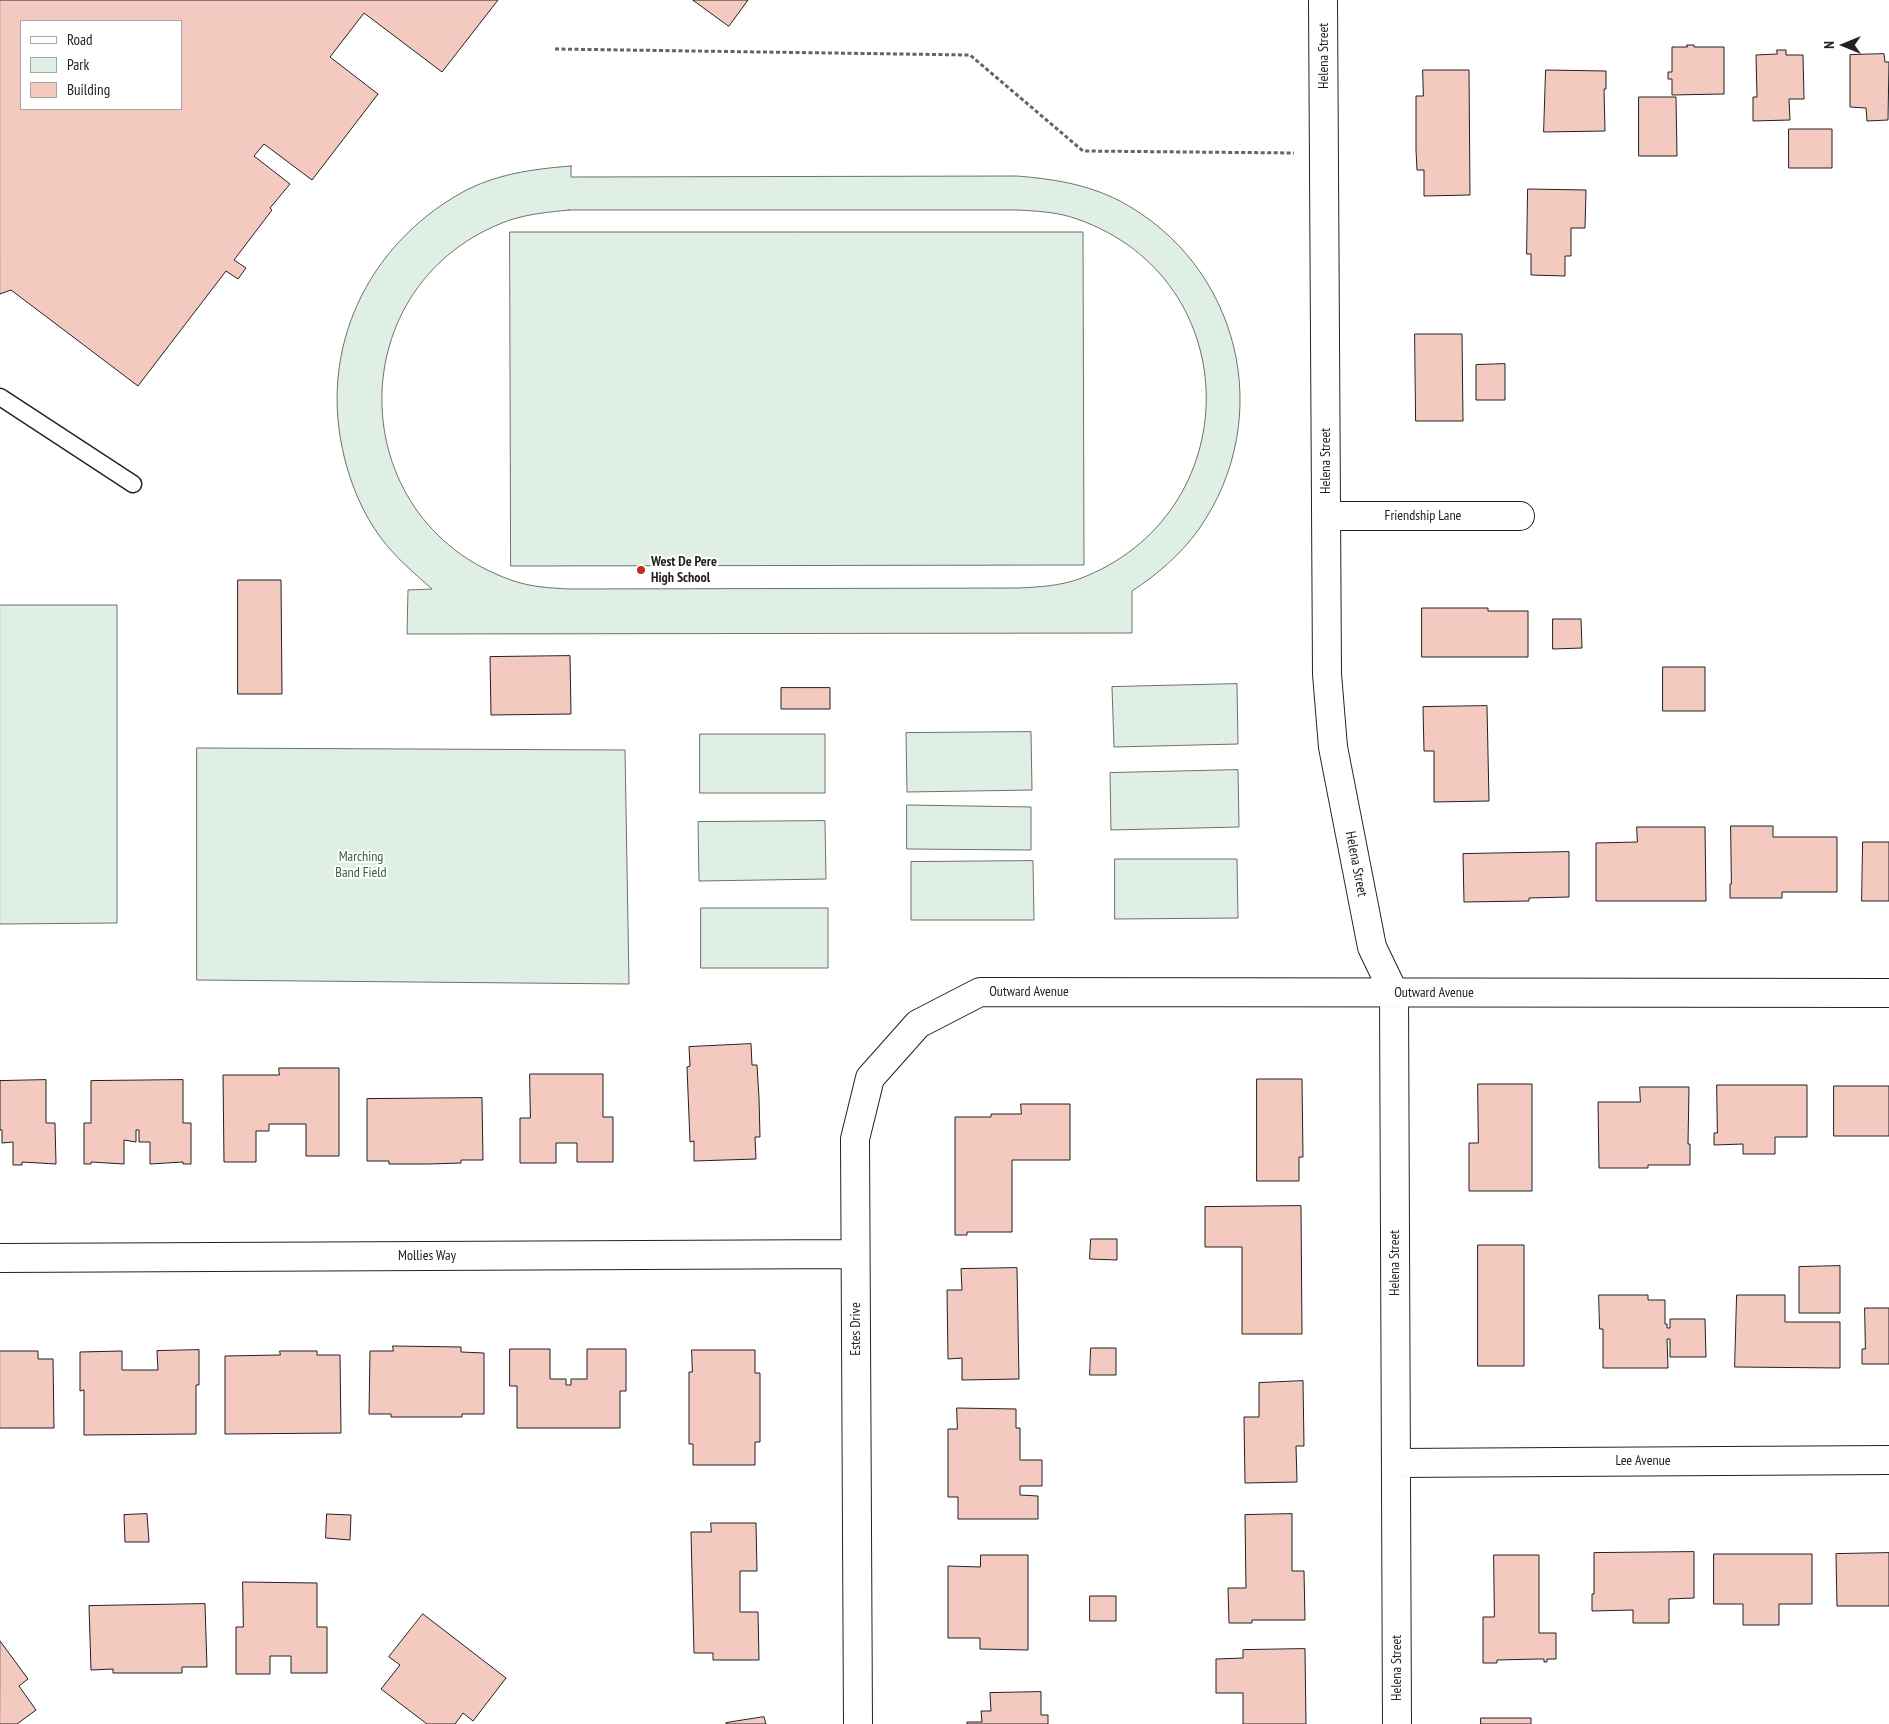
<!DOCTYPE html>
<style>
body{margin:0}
#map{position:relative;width:1889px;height:1724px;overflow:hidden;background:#fff;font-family:"PT Sans Narrow",sans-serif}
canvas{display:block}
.legend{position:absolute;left:20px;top:20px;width:162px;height:90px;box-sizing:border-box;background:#fff;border:1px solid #a7a7a7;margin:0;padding:6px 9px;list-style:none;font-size:15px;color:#222}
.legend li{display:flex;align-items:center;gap:10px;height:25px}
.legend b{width:25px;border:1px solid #a7a7a7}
.north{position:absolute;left:1819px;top:20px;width:50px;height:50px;-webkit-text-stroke:4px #fff;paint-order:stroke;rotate:270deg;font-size:14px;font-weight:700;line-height:20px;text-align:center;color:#222}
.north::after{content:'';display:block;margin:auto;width:18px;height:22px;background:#222;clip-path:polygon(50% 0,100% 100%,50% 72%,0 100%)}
</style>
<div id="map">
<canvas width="1889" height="1724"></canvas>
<ul class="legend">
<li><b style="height:6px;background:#fff"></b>Road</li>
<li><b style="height:14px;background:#e0efe3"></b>Park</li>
<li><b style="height:14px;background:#f3c9c0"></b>Building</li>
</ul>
<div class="north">N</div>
</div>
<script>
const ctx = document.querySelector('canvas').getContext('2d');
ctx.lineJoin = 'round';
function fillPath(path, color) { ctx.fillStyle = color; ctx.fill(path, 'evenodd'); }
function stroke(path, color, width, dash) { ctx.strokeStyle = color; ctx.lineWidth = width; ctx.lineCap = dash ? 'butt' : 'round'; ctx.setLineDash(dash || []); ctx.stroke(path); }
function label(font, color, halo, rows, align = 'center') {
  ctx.font = font + ' "PT Sans Narrow",sans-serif'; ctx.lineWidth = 4; ctx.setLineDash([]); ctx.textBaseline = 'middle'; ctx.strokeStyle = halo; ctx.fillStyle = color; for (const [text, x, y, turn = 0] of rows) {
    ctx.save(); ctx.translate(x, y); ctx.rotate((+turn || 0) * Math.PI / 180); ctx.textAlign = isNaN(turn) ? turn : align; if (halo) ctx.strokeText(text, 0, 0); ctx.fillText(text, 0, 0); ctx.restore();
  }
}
const green = new Path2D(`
 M571,166V177L1017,176C1053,179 1087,184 1120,201C1240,265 1277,417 1199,529C1181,554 1158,574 1132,591V633L407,634L408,590L432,589C414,573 396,558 381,538C363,514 351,485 344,456C318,349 367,246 461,193C495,174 533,169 571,166ZM569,210H1017C1037,211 1058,212 1077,219C1249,279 1249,515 1079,579C1059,586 1039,587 1019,588L570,589C550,588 530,587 511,580C340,520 338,281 510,220C529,214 549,212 569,210Z
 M510,232H1083L1084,565L511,566Z
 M0,605H117V923L0,924Z
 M1237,684L1238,744L1114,747L1112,687Z
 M1031,732L1032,790L907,792L906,733Z
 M700,734H825V793H700Z
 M197,748L625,750L629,984L197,980Z
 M1238,770L1239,827L1111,830L1110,773Z
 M907,805L1031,807V850L907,849Z
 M825,821L826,879L699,881L698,822Z
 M1115,859H1237L1238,918L1115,919Z
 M1033,861L1034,920H911V862Z
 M701,908H828V968H701Z`);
const building = new Path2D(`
 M0,0H498L442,72L364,13L330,57L378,94L312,180L264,144L254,156L290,184L270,208L272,210L234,260L246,268L238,279L226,271L138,386L11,290L0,294ZM21,21H181V109H21Z
 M693,0H748L729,26Z
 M1687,45H1694V47H1724V94L1672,95V79H1668V72H1672V47H1687Z
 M1777,50H1786V55H1803L1804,99H1789L1790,120L1753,121V97H1757L1756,55L1777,54Z
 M1884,54L1885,62H1889L1888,120L1867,121L1866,108L1850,107V55Z
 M1423,70H1469L1470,195L1424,196V170H1417L1416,150V96H1423Z
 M1546,70L1606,71V89H1604L1605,131L1544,132Z
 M1639,97H1676L1677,156H1639Z
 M1789,129H1832V168H1789Z
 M1528,189L1586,190L1585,228H1571V256H1565V276L1531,275V254H1527Z
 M1415,334H1462L1463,421H1416Z
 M1505,364V400H1476V365Z
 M238,580H281L282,694H238Z
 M1422,608H1488V611H1528V657H1422Z
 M1553,619H1581L1582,648L1553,649Z
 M570,656L571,714L491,715L490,657Z
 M1663,667H1705V711H1663Z
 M830,688V709H781V688Z
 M1487,706L1489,801L1434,802V751H1424L1423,707Z
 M1731,826H1773V837H1837V892H1782V898H1730V884H1731Z
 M1637,827H1705L1706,901H1596V843L1637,842Z
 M1863,842H1889V901H1862Z
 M1569,852V897L1529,898V901L1464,902L1463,854Z
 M751,1044L752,1065H757L759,1098L760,1137H755L756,1159L694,1161V1141L690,1142L687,1067L690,1066L689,1047Z
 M279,1068H339V1156H306V1124H269V1131H256V1162H224L223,1075H279Z
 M530,1074H603V1117H613V1162H577V1143H556V1163H520V1118H530Z
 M1257,1079H1302L1303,1157H1299V1181H1257Z
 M46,1080V1123H55L56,1164L22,1162V1165H13V1142L2,1143V1130H0V1081Z
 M183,1080V1123H191V1164H183V1162L150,1164V1142H139V1130H136V1142L124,1140V1164L91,1162V1164H84V1123H91V1081Z
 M1478,1084H1532V1191H1469V1143H1478Z
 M1717,1085H1807V1137H1775V1154H1743V1144L1714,1145V1133H1717Z
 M1834,1086H1889V1136H1834Z
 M1640,1087H1689L1688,1144H1690V1165H1648V1168H1599L1598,1102H1640Z
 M482,1098L483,1160H461V1163L429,1164H389V1161H367V1099Z
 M1021,1104H1070V1160H1012V1232H967V1235H955V1117H991V1114H1021Z
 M1301,1206L1302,1334H1242V1247H1205V1207Z
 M1091,1239H1117V1260L1090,1259Z
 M1478,1245H1524V1366H1478Z
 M1840,1266V1313H1799V1267Z
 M1017,1268L1019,1379L962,1380V1358L948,1359L947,1290H962L961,1269Z
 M1599,1295H1648V1300H1665V1324H1667V1328H1670V1319H1705L1706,1357H1670V1339H1667L1668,1368H1603V1329H1600Z
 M1737,1295H1785V1322H1840V1368L1735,1367Z
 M1865,1308H1889V1364H1862V1349H1865Z
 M393,1346L461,1347V1352L484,1353V1414H462V1417H391V1414H369L370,1351H393Z
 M1091,1348H1116V1375H1090Z
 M510,1349H550V1379H566V1385H571V1379H587V1349H626V1391H620V1428H517V1386H510Z
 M199,1350V1385H196V1434L84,1435V1390L80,1391V1352L122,1351V1370H158L157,1351Z
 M692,1350H755V1373H760V1442H755V1465H693V1444H689V1372H692Z
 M0,1351H38V1359H53L54,1428H0Z
 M280,1351H317V1355H340L341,1433L225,1434V1356L280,1355Z
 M1303,1381L1304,1446H1296L1297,1482L1245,1483L1244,1417H1259V1383Z
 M957,1408L1016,1409V1428H1020V1460H1042V1486H1020V1495L1038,1496V1519H958V1497H948V1429H957Z
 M147,1514L149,1542H125L124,1515Z
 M327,1514L351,1515L350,1540L326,1538Z
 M1292,1514V1571H1304L1305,1620H1252V1623H1229L1228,1588H1246L1245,1515Z
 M711,1523H756L757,1571H740V1612H758L759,1660H713V1653H694L691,1532H711Z
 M1694,1552V1598L1669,1599V1623H1633V1610L1592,1611V1594H1594V1553Z
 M1889,1553V1606H1837L1836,1554Z
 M1714,1554H1812V1604H1779V1625H1743V1604H1714Z
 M981,1555H1028V1650L980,1649V1638H948V1566L980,1567Z
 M1494,1555H1539V1633H1556V1659H1547V1662H1544V1659H1539L1497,1660V1663H1483V1617H1494Z
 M243,1582L317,1583V1627H327V1673H291V1656H270V1674H236V1627H243Z
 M1090,1596H1116V1621H1090Z
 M205,1604L207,1667H182V1673H113V1669L91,1670L89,1606Z
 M423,1614L506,1678L473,1721L463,1713L455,1724H427L381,1689L400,1665L389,1657Z
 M0,1641L28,1679L19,1686L36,1710L17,1724H0Z
 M1305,1649L1306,1724H1243V1693H1216V1659L1243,1658V1650Z
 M1041,1692V1715H1048V1724H967V1722H982L981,1711H991L990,1693Z
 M764,1717L766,1724H726V1723Z
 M1481,1718H1531V1724H1481Z`);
const path = new Path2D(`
 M555,49L970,55L1083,151L1294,153`);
const service = new Path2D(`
 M0,397L133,484`);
const minor = new Path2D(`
 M1323,0L1327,674L1333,747L1372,947L1394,993L1397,1724
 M1326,516H1520
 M0,1258L855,1254
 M1396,1463L1889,1460
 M858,1724L855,1139L870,1078L918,1024L980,992L1889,993`);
const markers = [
 [641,570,5,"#c62828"]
];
const streetNames = [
 ["Helena Street",1324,56,-90],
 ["Helena Street",1326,461,-90],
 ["Friendship Lane",1423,516],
 ["Helena Street",1356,864,79],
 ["Outward Avenue",1029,992],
 ["Outward Avenue",1434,993],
 ["Mollies Way",427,1256],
 ["Helena Street",1395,1263,-90],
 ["Estes Drive",856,1329,-90],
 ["Lee Avenue",1643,1461],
 ["Helena Street",1397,1668,-90]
];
const poiNames = [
 ["West De Pere",651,562],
 ["High School",651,578]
];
const parkNames = [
 ["Marching",361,857],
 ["Band Field",361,873]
];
fillPath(green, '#e0efe3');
stroke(green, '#6f6f6f', 1);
fillPath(building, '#f3c9c0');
stroke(building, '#222', 1);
stroke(service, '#222', 19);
stroke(minor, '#222', 30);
stroke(path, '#646464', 3, [4, 2.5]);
stroke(service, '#fff', 16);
stroke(minor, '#fff', 28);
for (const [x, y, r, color] of markers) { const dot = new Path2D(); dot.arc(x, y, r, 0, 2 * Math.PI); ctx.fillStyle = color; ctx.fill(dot); stroke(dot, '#fff', 2); }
label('14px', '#222', '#fff', streetNames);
label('bold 14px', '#222', '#fff', poiNames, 'left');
label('14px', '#2f5e38', '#fff', parkNames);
</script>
